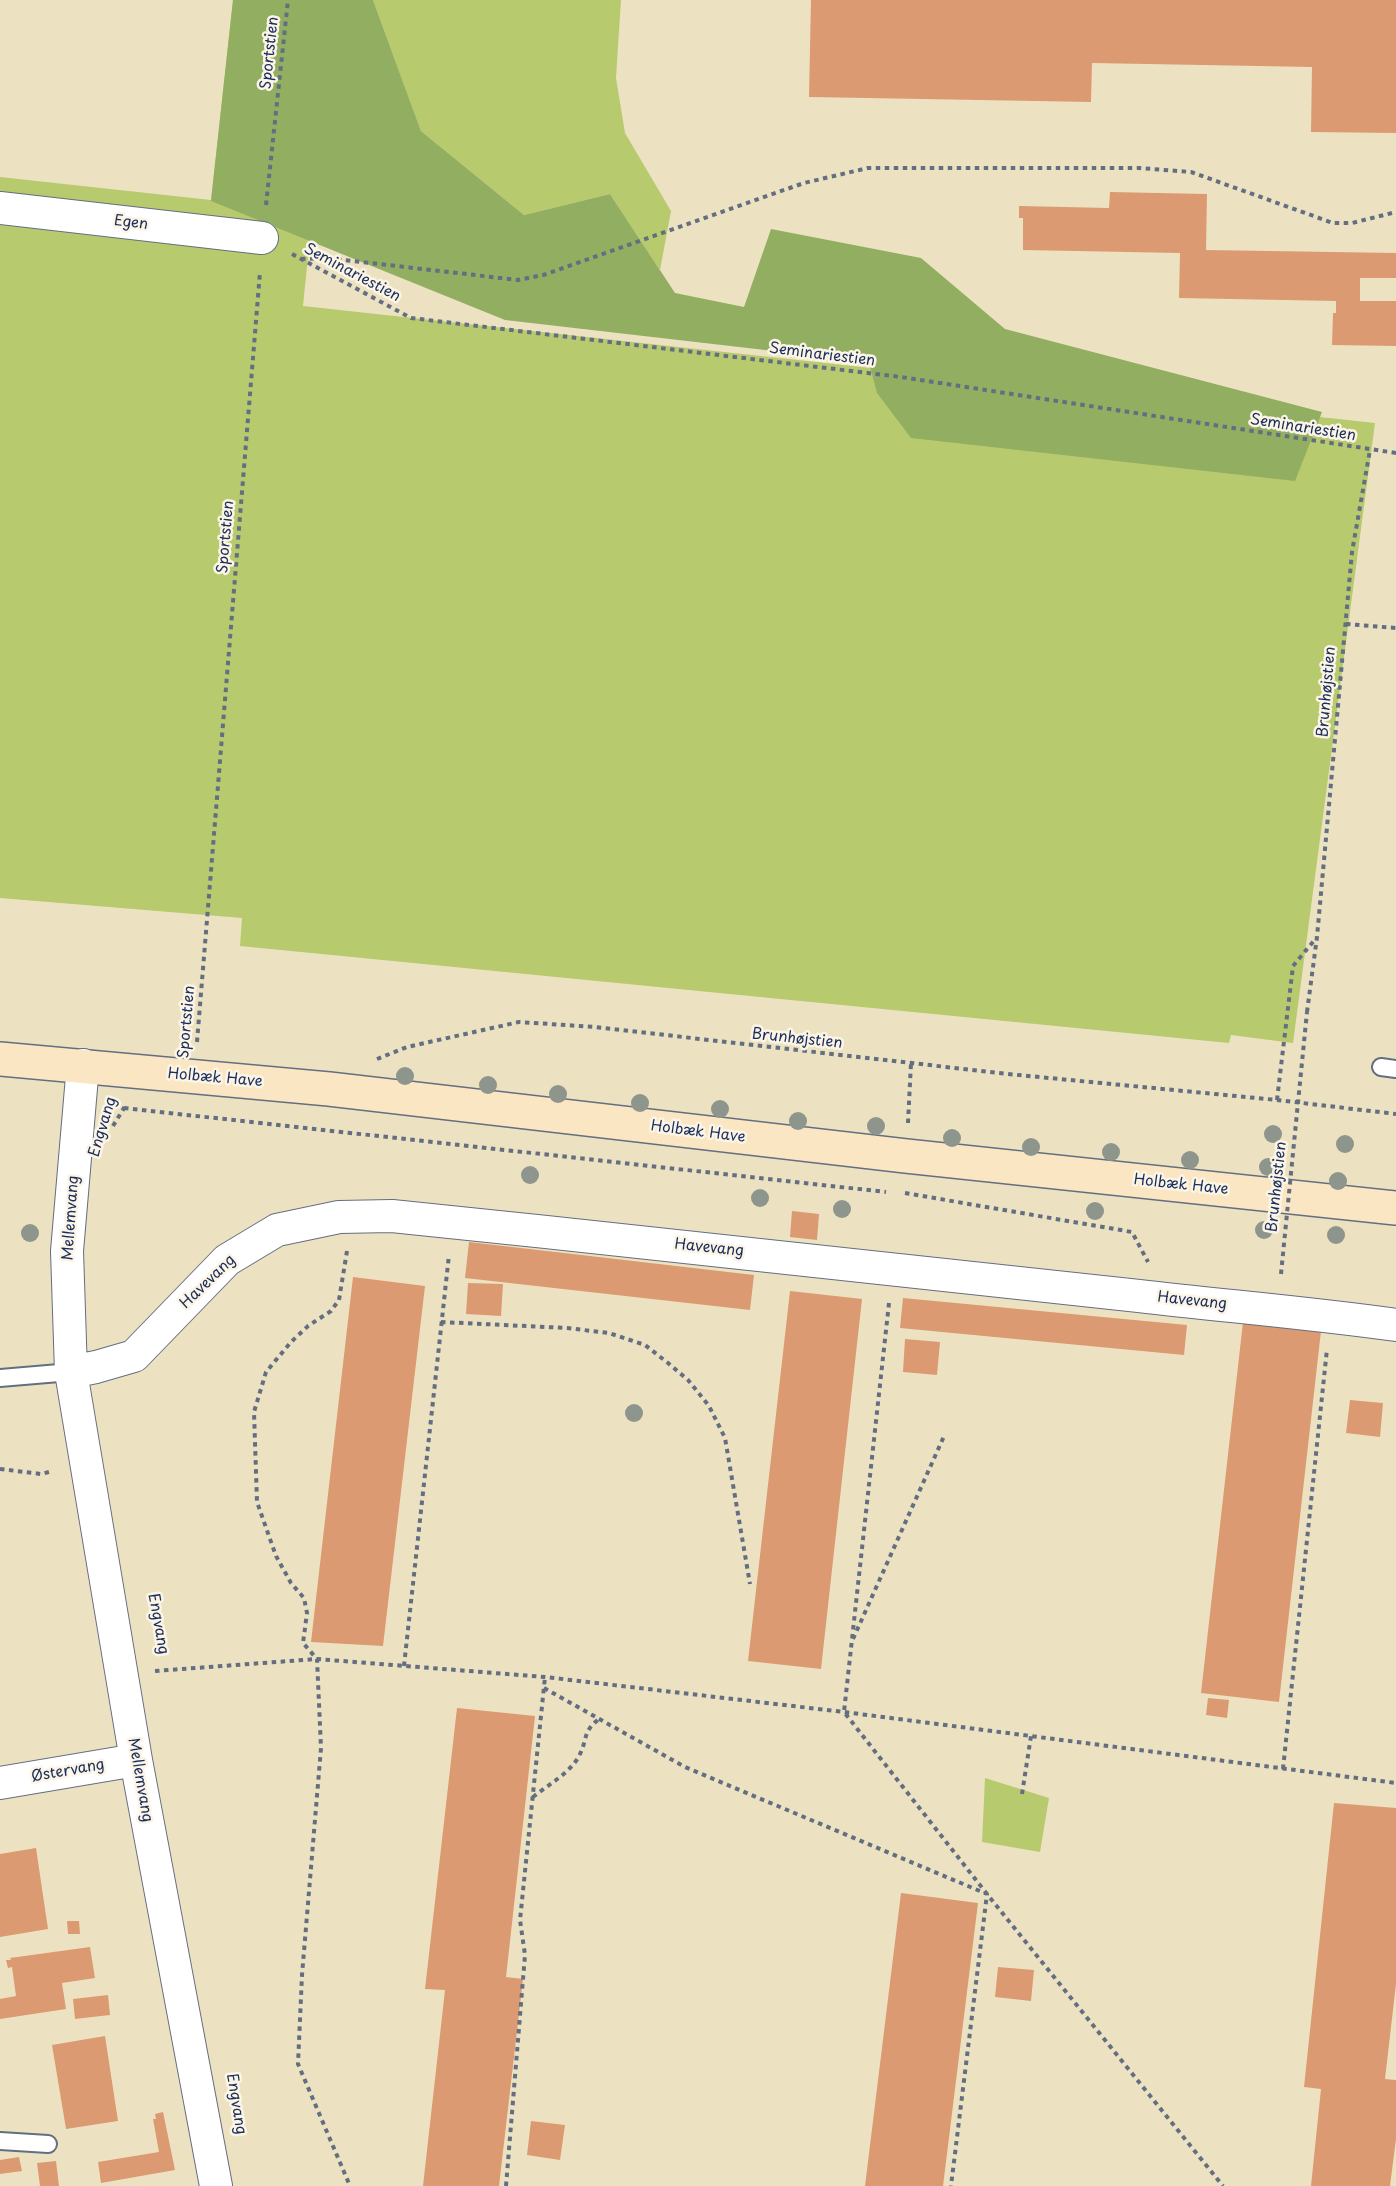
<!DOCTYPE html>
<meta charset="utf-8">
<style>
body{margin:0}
canvas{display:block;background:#ece2c1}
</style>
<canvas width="1396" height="2186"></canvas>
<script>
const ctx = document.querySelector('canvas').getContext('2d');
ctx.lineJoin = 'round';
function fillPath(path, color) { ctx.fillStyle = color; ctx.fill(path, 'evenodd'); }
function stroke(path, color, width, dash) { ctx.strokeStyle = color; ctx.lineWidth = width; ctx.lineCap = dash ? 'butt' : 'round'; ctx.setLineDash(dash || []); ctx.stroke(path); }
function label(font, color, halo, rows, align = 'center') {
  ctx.font = font + ' "Playpen Sans",sans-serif'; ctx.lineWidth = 5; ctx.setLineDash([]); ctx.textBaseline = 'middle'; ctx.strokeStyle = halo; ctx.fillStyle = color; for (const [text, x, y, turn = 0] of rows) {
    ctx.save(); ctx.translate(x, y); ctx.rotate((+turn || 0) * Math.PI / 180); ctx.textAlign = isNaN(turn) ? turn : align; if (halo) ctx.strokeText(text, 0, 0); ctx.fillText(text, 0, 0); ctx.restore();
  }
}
const green = new Path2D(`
 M233,0H334L303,306L1375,423L1293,1043L1231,1035L1229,1043L240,946L242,918L0,898V177L211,200Z
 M373,0H621L616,78L625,133L671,211L660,270L610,194L524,215L421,131Z
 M985,1778L1049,1798L1040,1852L982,1842Z`);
const forest = new Path2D(`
 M233,0H373L421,131L524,215L610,194L675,293L744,307L771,229L921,258L1005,329L1322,412L1295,481L911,438L877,393L869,362L505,320L211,201Z`);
const building = new Path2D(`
 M811,0H1396V133L1311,132L1312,67L1092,63L1091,102L809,97Z
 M1110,192L1207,194L1206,250L1396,253V278H1360V301H1396V346L1332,345L1333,313H1336V301L1179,298L1180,253L1023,250V218H1019V206L1109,208Z
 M792,1211L819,1214L817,1240L790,1237Z
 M469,1242L754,1275L750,1310L465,1278Z
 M353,1277L425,1286L383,1646L311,1642Z
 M468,1283L503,1284L501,1316L466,1314Z
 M790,1291L862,1299L821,1669L748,1661Z
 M903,1298L1187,1325L1184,1355L900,1328Z
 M1243,1322L1321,1331L1279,1702L1201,1693Z
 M905,1339L940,1342L937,1375L903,1372Z
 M1350,1400L1383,1403L1380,1437L1346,1433Z
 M1208,1698L1229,1700L1227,1718L1206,1715Z
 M457,1708L535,1716L506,1977L523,1979L499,2186H423L445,1990L425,1989Z
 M1334,1803L1396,1808V1984L1385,2079L1396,2080V2139L1390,2186H1311L1321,2089L1304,2087Z
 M36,1848L48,1929L0,1937V1854Z
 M901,1893L978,1903L943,2186H865Z
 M67,1921H79L80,1934H68Z
 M90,1947L95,1978L62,1983L66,2009L0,2019V1999L16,1996L12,1967L8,1968L6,1960H11L10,1958Z
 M998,1967L1034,1970L1031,2001L995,1997Z
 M108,1995L110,2015L75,2019L73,1999Z
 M105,2036L118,2121L66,2129L52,2045Z
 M163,2112L175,2170L101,2183L98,2162L159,2152L153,2119H156L155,2114Z
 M531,2121L565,2125L560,2160L527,2155Z
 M19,2157L22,2171L0,2174V2160Z
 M56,2161L59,2186H40L37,2163Z`);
const path = new Path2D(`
 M266,205L288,0
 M292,254L411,318L901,377L1396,453
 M301,259L327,258L518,280L543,275L804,183L868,168H1139L1191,172L1333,223H1352L1396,212
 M1346,624L1396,628
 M1307,1012L1317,937L1352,552L1370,450
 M197,1042L260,272
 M377,1059L407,1047L519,1022L595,1027L1008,1074L1277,1100L1396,1114
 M1277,1100L1293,966L1317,937
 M124,1108L886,1192
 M908,1123L911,1063
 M113,1126L124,1108V1103
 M905,1193L1132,1232L1148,1262
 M347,1251L339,1300L331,1311L308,1326L291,1342L266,1372L254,1412L257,1502L276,1556L291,1583L304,1598L307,1613L303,1643L317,1659L321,1748L302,1975L298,2064L350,2186
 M889,1303L844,1712L987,1894L1223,2186
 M441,1322L567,1328L609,1333L645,1345L668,1363L688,1380L709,1406L725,1438L750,1584
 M0,1469L41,1474L53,1471
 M853,1639L945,1434
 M404,1666L449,1255
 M155,1671L317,1659L545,1677L844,1712L1396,1783
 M544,1688L685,1767L987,1894L951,2186
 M1283,1769L1327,1349
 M1022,1794L1031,1736
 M533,1797C548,1785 570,1773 579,1756C588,1739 582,1732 599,1719
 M506,2186L525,1955L520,1920L545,1677`);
const lane = new Path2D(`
 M1381,1067L1396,1069
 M0,1378L71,1372
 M0,2141L48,2144`);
const street = new Path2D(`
 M0,208L262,238
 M83,1065L67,1251L71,1372L136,1760L216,2186
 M71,1372L96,1367L134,1356L227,1260L277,1230L339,1217L392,1216C641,1242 890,1267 1139,1296C1225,1306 1311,1313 1396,1325
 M0,1783L136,1760`);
const secondary = new Path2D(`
 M0,1059L329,1089L906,1156L1396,1208`);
const pathBridge = new Path2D(`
 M1281,1274L1307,1012`);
const trees = [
 [405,1076],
 [488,1085],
 [558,1094],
 [640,1103],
 [720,1109],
 [798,1121],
 [876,1126],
 [1273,1134],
 [952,1138],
 [1345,1144],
 [1031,1147],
 [1111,1152],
 [1190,1160],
 [1268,1167],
 [530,1175],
 [1338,1181],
 [760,1198],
 [842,1209],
 [1095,1211],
 [1264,1230],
 [30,1233],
 [1336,1235],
 [634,1413]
];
const streetNames = [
 ["Sportstien",270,53,-84],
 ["Egen",131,223,7],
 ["Seminariestien",352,273,28],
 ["Seminariestien",822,355,7],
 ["Seminariestien",1303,428,9],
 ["Sportstien",226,537,-85],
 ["Brunhøjstien",1327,692,-85],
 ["Sportstien",187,1022,-85],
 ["Brunhøjstien",797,1039,6],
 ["Holbæk Have",215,1078,5],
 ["Engvang",103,1127,-73],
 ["Holbæk Have",698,1132,7],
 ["Holbæk Have",1181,1185,6],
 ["Brunhøjstien",1277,1187,-84],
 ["Mellemvang",71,1218,-86],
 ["Havevang",709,1248,6],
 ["Havevang",208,1282,-44],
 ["Havevang",1192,1301,6],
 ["Engvang",158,1624,80],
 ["Østervang",68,1771,-10],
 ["Mellemvang",140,1780,80],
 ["Engvang",236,2104,81]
];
fillPath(green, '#b8ca6e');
fillPath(forest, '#92ae61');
fillPath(building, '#dc9a72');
stroke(lane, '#646e81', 20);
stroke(street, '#646e81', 34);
stroke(secondary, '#646e81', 36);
stroke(path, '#646e81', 4, [4.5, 4.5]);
stroke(lane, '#fff', 16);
stroke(street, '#fff', 32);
stroke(secondary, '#fbe6c4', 33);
stroke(pathBridge, '#646e81', 4, [4.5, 4.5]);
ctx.fillStyle = '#8e958d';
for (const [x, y] of trees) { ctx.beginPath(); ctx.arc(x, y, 9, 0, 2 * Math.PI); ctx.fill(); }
label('15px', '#1b2f5e', '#fcf5e5', streetNames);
</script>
